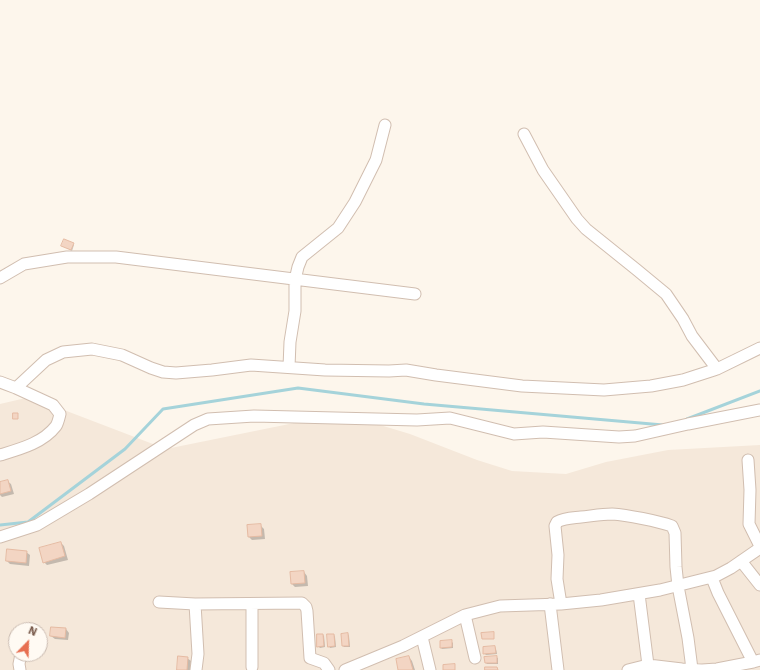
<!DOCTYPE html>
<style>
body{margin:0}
#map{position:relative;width:760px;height:670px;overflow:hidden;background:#fdf6ec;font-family:"Work Sans",sans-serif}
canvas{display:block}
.north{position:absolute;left:8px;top:622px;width:40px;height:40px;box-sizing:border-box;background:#fffaf3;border:1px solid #cabbb1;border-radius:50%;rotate:23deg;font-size:11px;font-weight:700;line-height:16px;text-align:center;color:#7a5c4d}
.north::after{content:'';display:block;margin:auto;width:14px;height:18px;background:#e76f51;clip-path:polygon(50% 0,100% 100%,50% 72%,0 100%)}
</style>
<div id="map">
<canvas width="760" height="670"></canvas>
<div class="north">N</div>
</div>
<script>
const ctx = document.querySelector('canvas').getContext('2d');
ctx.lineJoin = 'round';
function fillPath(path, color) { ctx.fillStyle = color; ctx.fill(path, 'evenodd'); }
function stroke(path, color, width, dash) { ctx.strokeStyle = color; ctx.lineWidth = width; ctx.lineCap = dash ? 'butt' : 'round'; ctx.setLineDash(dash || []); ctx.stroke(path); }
const residential = new Path2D(`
 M30,397L166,449L309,420H343L380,425L410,434L477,460L512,471L566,474L606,462L668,450L760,445V670H0V404ZM16,630H40V654H16Z`);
const shadow = new Path2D(`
 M73,244L74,245L72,251L63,246Z
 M7,481L11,484L14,494L2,497L0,495V483Z
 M261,526L264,529L265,539L252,540L249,537Z
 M61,543L64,546L68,560L47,565L44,562Z
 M26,552L30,555L29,566L10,564L7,561Z
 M304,572L307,576L308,586L295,587L292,584Z
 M66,629L69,633L68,640L55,639L51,636Z
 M348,634L349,636L350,647H344L343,646Z
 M318,635H323L324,636L325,647L320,648L318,646Z
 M334,635L335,637L336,647L330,648L329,646Z
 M452,642L453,643V648L442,649L441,648Z
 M495,647L496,649L497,654L486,655L484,653Z
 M409,657L412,661L415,670H399Z
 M496,657L498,658V664H487L486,663Z
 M187,658L191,661L190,670H178Z`);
const stream = new Path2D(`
 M687,419L760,391
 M0,525L28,522L125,449L163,409L298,388L424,404L663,425`);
const building = new Path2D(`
 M64,239L74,243L71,250L61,246Z
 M13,413H18V419H13Z
 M8,480L11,491L0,494V482Z
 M261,524L262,536L248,537L247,525Z
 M61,542L65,556L43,563L39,548Z
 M7,549L27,551L26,563L6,561Z
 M304,571L305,583L291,584L290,572Z
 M51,627L66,628L65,638L50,636Z
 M494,632V639H482L481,633Z
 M348,633L349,646H342L341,634Z
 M317,634H323L324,646L317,647Z
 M327,634H334L335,646L328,647Z
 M452,640V647L440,648V641Z
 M495,646L496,653L483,654V647Z
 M178,656L188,657L187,670H177Z
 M409,656L413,670H398L396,659Z
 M497,656V663H485L484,657Z
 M455,664V670H443V665Z
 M485,667H497L498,670H485Z`);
const minor = new Path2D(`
 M524,134L543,170L577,219L586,229L637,270L666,294L683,319L692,336L717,369
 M0,278L24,264L67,257H116L415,294
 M289,367L290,342L295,311V280L298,267L302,257L338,228L355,202L376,160L385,125
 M0,382L16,388L53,405L60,414C59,418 58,423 56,426C43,443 20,449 0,455
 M16,388L46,360L63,352L92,349L122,355L151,368L163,372L176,373L212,370L251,365L325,370L389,371L406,370L436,375L522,386L604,390L651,386L683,380L717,369L760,348
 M748,460L750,490L749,524L760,546
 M0,537L37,525L89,494L194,425L208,419L254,416L417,420L450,418L514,434L543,432L619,437L635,436L688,424L760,410
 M741,561L760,585
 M712,578L718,593L753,662
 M639,594L648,665
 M159,602L195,604L302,603L306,607L307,611L310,658L324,663L329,670
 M195,604L198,654L196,670
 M252,604V667
 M550,604L558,670
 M561,604L557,579L558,555L555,526L557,522C564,518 573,518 581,517C591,516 602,514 612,514C627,515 658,521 672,526L675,533L676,567L678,586L688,638L692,669
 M465,615L475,658
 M422,637L430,670
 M20,670L19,664L21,654
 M345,670L403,646L465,615L500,606L561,604L601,600L660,590L716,576L731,568L760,548
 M628,670L648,665L682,669L702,670L717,669L753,662L760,660`);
fillPath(residential, '#f5e8da');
fillPath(shadow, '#0003');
stroke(stream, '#a5d3da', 3);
fillPath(building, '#f3d5c3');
stroke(building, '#e6bba3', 1);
stroke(minor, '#d1beb0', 13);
stroke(minor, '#fff', 11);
</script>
